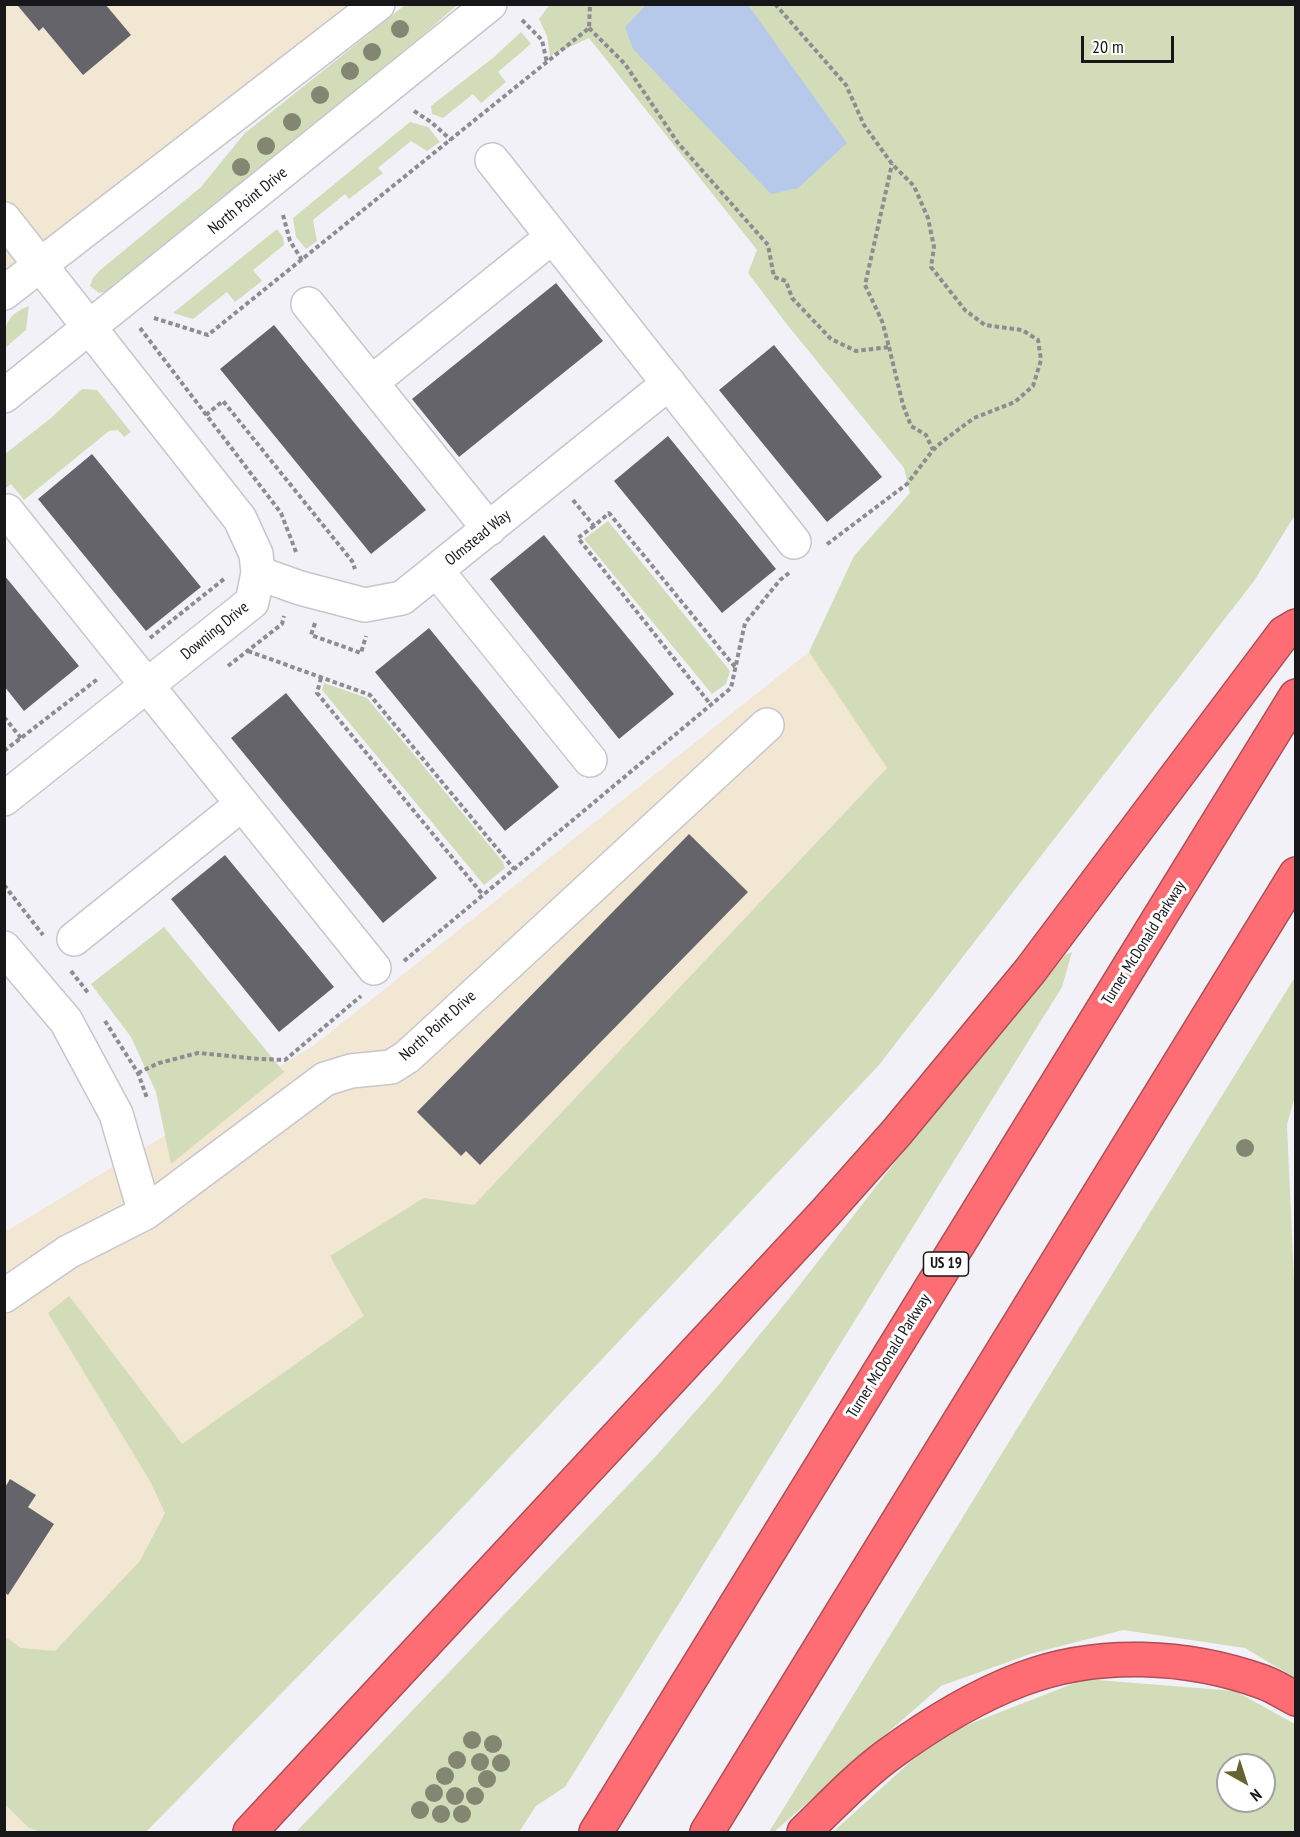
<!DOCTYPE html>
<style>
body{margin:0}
#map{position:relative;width:1300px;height:1837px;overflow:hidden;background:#f2f1f8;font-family:"PT Sans Narrow",sans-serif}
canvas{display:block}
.frame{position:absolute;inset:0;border:6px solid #171719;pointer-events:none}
.north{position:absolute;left:1216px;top:1753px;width:60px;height:60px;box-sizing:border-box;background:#fff;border:2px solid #a2a2a3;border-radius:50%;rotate:141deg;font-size:16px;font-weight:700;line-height:24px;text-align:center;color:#171719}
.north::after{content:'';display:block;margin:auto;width:21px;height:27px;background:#656430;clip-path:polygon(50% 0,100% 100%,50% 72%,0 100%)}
.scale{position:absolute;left:1081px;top:36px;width:93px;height:27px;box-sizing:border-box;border:3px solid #171719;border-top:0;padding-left:8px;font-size:18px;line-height:21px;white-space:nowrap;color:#171719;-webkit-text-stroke:4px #fff;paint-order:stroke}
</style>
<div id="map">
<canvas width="1300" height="1837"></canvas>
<div class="frame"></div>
<div class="north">N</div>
<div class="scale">20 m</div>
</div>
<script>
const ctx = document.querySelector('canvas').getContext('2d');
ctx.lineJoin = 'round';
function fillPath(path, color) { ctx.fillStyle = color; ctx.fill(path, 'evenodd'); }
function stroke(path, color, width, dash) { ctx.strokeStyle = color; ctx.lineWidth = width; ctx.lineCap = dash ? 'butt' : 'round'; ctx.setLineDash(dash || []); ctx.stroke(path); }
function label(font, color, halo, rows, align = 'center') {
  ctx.font = font + ' "PT Sans Narrow",sans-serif'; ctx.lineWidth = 6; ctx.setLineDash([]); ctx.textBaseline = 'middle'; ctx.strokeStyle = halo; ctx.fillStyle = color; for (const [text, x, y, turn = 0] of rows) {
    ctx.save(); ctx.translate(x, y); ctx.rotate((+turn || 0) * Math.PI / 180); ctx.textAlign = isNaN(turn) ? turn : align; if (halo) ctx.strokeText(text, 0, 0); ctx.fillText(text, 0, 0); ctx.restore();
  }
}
const commercial = new Path2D(`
 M5,5H385L5,275Z
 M809,652L1002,815L69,1832H5V1232L313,1046Z`);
const green = new Path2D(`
 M550,4L1295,5V515L1254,581L879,1065L442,1529L146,1832H41L29,1828L5,1804L4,1636L21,1648L55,1651L140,1561L165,1513L150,1481L48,1313L69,1296L182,1444L364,1316L330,1256L424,1198L474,1205L887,768L809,652L854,556L910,493L904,468L785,322L748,273L757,250L589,38L550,56L547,36L539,19Z
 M405,5H457L422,36L110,291L99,293L90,286L93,278L99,271L201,187L244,134Z
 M521,32L531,44L498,72L506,82L481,103L473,94L443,118L432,114L431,106L494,57Z
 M410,122L428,127L440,142L427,151L411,141L378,168L383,173L349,199L345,194L313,220L317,241L306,249L296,237L293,218Z
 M277,229L283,237L284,245L253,270L262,281L235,302L227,292L193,319L173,313Z
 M29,306L26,330L5,348C4,325 6,315 29,306Z
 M82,389L97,390L131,432L124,437L118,430L109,431L24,500L11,484L5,489V454L51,418Z
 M608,521L730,671L726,684L712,694L584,539Z
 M324,683L367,698L503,862L505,868L484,885L322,690Z
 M164,927L284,1072L171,1164L156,1092L131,1037L91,984Z
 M1072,952L1062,987L565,1787L536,1806L519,1832H296L656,1456L716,1388L788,1300L919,1131L1065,955Z
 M1295,977L1296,1092L1287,1125L1296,1324L1295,1678L1245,1648L1123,1630L1030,1654L941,1686L774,1832H769Z
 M1085,1679L1235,1691L1295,1724V1832H833L939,1736ZM1228,1765H1264V1801H1228Z`);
const water = new Path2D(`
 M646,5H748L847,143L798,188L771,194L633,49L625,27Z`);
const building = new Path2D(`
 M20,4H105L131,35L83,75L43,27L39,31L18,6Z
 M556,283L603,341L459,457L412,399Z
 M274,325L426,510L371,554L220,369Z
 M774,345L882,477L827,522L719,390Z
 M668,436L776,569L722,613L614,481Z
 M92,454L201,587L146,631L38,499Z
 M544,535L674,694L619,739L490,579Z
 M4,575L79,666L24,711L4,686Z
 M429,628L559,787L505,831L375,672Z
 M286,693L437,878L383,923L231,738Z
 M689,834L748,892L480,1165L466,1151L461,1156L417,1112Z
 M225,855L334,987L279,1032L171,899Z
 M10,1479L36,1495L28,1507L54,1524L8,1595L4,1592V1489Z`);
const path = new Path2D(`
 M775,4L846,85L864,125L892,164L914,186L928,218L934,247L931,267L965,310L985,325L1022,330L1038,340L1041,360L1033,386L1015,402L974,418L943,441L933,450L907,484L826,545
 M522,20L542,40L547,63
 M589,28L625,64L678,143L768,245L774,277L786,281L792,298L831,339L856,351L889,347L882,321L865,285L892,164
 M414,111L431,122L451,140
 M283,215L290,241L302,260
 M154,318L208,335L589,28L590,4
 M140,328L281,513L296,552
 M889,347L903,405L911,426L926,435L933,450
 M206,415L223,401L352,561L355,569
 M573,500L594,526L609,513L735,667
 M594,526L578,538L711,705
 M315,623L311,635L361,653L366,636
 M150,638L224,579
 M248,651L370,695L514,869
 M228,666L282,624L284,616
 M321,678L317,693L483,895
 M4,717L21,738
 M4,751L99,678
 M4,885L43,935
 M404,961L731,688L745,623L780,580L789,573
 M71,971L89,994
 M105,1021L138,1073L147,1098
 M138,1073L159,1063L198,1053L260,1059L285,1060L361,996`);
const minor = new Path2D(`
 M492,160L794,542
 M4,219L240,519L256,554L258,573L252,602L4,799
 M4,293L378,4
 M308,304L489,529
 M372,382L552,237
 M4,396L490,4
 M7,511L374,968
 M437,571L590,760
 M258,573L300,588L365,605L402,598L669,383
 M74,939L242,804
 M4,948L66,1021L116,1114L145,1213
 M4,1296L68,1252L145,1213L325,1079L351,1071L391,1067L407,1057L767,725`);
const highway = new Path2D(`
 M250,1832L825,1213L897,1132L1030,971L1284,633L1296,626
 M596,1832L1296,696
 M707,1832L1296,874
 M804,1832C831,1806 857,1778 888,1755C929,1725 974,1697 1022,1679C1098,1650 1188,1655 1263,1682C1274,1686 1285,1693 1296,1699`);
const trees = [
 [400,29],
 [372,52],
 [350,71],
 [320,95],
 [292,122],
 [266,146],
 [241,167],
 [1245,1148],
 [472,1740],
 [493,1744],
 [457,1760],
 [480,1762],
 [501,1763],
 [445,1776],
 [487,1779],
 [434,1793],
 [455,1796],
 [475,1796],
 [420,1810],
 [441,1814],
 [462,1814]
];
const shields = [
 [946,1264,45]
];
const shieldNames = [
 ["US 19",946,1264]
];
const streetNames = [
 ["North Point Drive",248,201,-39],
 ["Olmstead Way",478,538,-39],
 ["Downing Drive",215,631,-39],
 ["Turner McDonald Parkway",1144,943,-58],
 ["North Point Drive",438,1026,-42],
 ["Turner McDonald Parkway",889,1356,-58]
];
fillPath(commercial, '#f1e7d2');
fillPath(green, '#d3dcb9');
fillPath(water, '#b7c9ea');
fillPath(building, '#65646a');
stroke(minor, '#c6c6cc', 36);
stroke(highway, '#ad4e54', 36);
stroke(path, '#8c8c91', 4, [4.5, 3]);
stroke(minor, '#fff', 33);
stroke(highway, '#fe6c74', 33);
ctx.fillStyle = '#838772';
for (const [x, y] of trees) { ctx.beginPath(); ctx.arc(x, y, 9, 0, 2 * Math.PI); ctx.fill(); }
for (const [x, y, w] of shields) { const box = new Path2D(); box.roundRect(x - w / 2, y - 12, w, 24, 4.5); ctx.fillStyle = '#fff'; ctx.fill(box); stroke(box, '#171719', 1.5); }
label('bold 15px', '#171719', null, shieldNames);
label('16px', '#171719', '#fff', streetNames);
</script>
